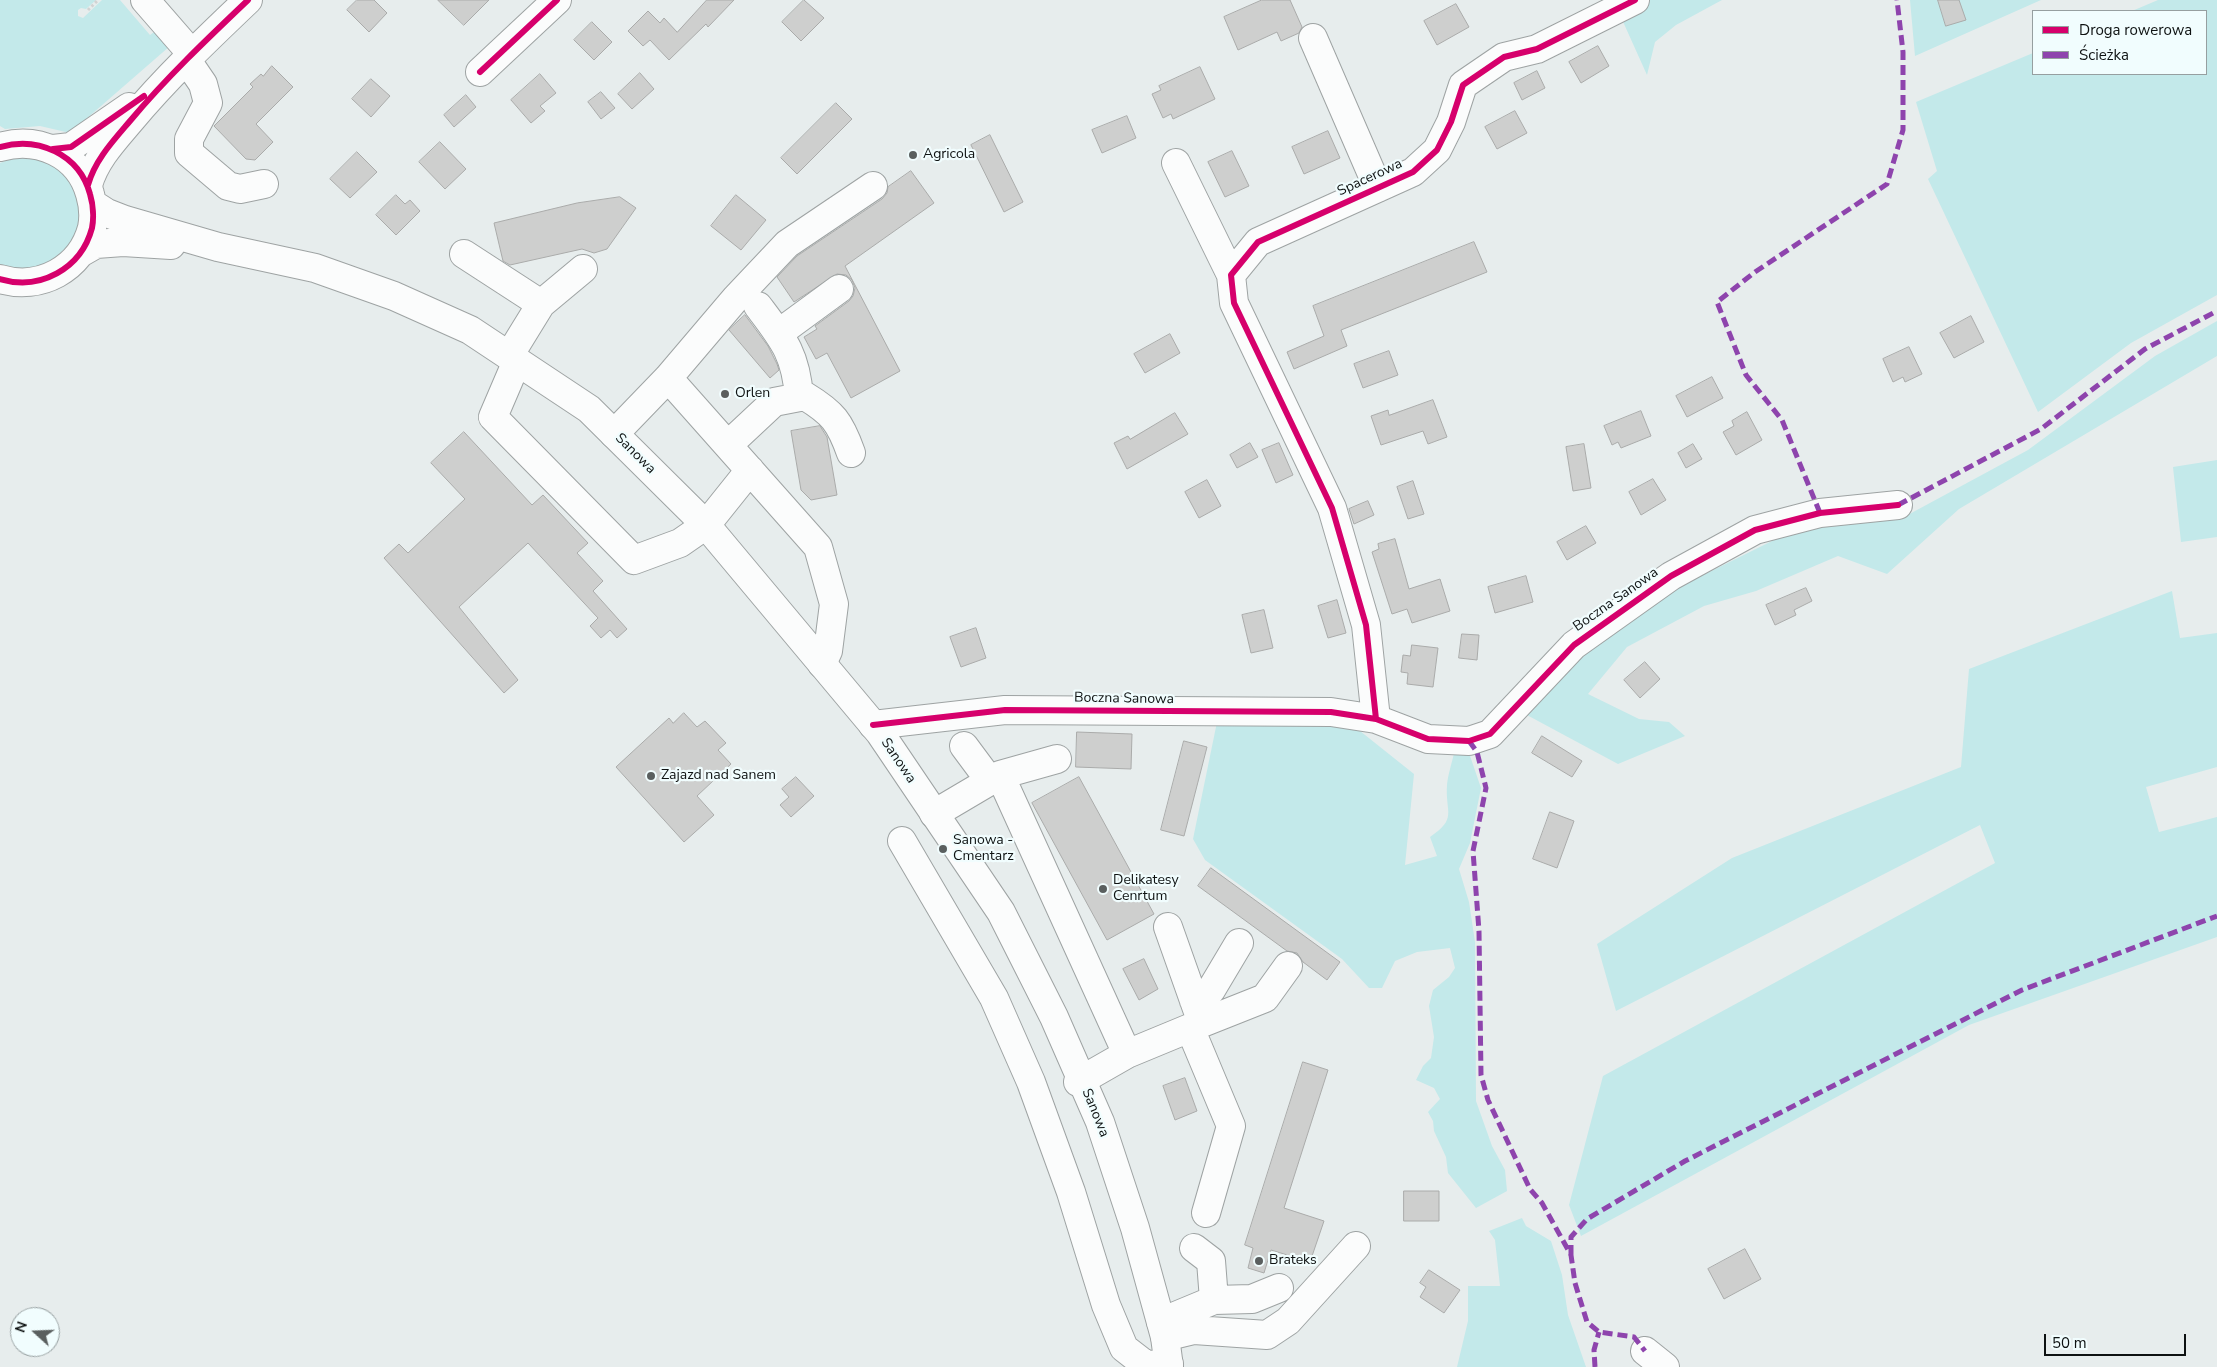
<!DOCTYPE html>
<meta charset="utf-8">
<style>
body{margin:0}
#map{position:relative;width:2217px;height:1367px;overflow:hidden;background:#e7eded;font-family:"Nunito Sans",sans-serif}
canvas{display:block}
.legend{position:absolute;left:2032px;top:10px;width:175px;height:65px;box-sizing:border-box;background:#f1fdfe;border:1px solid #969fa0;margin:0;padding:6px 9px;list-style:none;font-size:15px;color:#0e1212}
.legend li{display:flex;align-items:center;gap:10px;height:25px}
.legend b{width:25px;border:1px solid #969fa0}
.north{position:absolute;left:10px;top:1307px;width:50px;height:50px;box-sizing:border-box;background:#f1fdfe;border:1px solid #969fa0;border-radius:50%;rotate:290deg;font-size:14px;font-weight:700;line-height:20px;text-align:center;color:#0e1212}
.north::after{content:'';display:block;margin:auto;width:18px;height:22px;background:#5a5f5f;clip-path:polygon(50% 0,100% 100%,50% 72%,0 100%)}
.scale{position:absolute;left:2044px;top:1334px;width:142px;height:22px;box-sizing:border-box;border:2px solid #0e1212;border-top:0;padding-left:6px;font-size:15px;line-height:18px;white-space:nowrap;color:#0e1212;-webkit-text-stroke:4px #f1fdfe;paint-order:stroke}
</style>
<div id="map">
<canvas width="2217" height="1367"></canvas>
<ul class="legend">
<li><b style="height:6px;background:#d6006c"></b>Droga rowerowa</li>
<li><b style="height:6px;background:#8e44ad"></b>Ścieżka</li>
</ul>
<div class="north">N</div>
<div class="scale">50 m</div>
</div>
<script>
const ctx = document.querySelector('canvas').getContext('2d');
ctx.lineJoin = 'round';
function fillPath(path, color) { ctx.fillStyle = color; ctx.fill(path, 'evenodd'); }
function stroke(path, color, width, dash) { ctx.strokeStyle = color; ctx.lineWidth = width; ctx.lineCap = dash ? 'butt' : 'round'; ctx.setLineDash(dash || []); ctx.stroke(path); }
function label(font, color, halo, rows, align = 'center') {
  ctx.font = font + ' "Nunito Sans",sans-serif'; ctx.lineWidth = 4.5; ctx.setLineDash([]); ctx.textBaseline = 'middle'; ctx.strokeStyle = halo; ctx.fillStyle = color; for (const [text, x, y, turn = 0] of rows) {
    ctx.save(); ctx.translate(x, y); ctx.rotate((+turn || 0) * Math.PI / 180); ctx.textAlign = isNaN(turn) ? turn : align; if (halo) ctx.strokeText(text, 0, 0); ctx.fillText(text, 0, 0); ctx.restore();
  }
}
const green = new Path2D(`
 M0,0H96L86,9L81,8L78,10V16L83,18L102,0H120L150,35L157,30L170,46L70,133L40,126L5,129L0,126Z
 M1644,0H1722L1676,25L1655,42L1647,75L1620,15Z
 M1910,0H2041L1915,56Z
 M2158,0H2217V295L2131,343L2038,412L1928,179L1937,171L1916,102L2033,53V74H2206V11H2132Z
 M28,157C41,159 57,165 66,175C88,200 84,241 56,260C52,263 46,264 41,265C27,270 14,270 0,264V163L14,158Z
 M2217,321V356L1959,509L1887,574L1838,556L1756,591L1704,606L1627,647L1588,694L1639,719L1669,722L1685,736L1618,764L1525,714L1595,643L1673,590L1778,538L1858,518L1904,517L2028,450L2155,356Z
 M2217,460V537L2181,542L2173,467Z
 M2172,591L2180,638L2217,633V767L2146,787L2159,832L2217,817V937L1969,1025L1581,1236L1569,1205L1603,1076L1995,863L1980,825L1616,1011L1597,944L1732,858L1961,767L1969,669Z
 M1217,722L1350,723L1414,774L1405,865L1437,856L1430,837C1458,818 1445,813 1447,785C1448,774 1452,763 1454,753L1467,747L1481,788L1470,843L1459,869L1469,902L1475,942L1476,1101L1492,1146L1505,1170L1507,1191L1476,1208L1448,1173L1446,1157L1434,1131L1433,1121L1428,1112L1440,1099L1434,1088L1416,1080L1423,1066L1431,1058L1434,1037L1429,1006L1433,990L1449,977L1455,968L1450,948L1417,952L1395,961L1382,988H1369L1342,959L1205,860L1193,839Z
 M1522,1218L1526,1226L1551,1241L1562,1275L1568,1315L1586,1367H1457L1468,1321V1286H1500L1495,1240L1489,1231Z`);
const building = new Path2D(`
 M357,0H374L387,13L369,32L347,10Z
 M438,0H489L464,25Z
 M707,0H734L708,27L706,24L669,60L650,40L643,46L628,31L648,11L660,23L664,18L677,32Z
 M804,0L824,18L801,41L782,22Z
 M1262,0H1290L1302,27L1299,33L1281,41L1277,32L1238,50L1224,17Z
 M1938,0H1959L1966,20L1946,26Z
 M1456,4L1469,27L1437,45L1424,21Z
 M592,22L612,42L594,60L574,40Z
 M1598,46L1609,66L1581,83L1569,62Z
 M272,66L293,87L256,124L273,142L255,160L246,159L214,126L253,87L250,84L261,74L263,76Z
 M1200,67L1215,99L1173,119L1171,114L1163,118L1152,94L1161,90L1159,86Z
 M1537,71L1545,88L1522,100L1514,83Z
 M640,73L654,89L632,109L618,94Z
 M540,74L556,93L540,106L545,111L531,123L511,100Z
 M371,79L390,96L371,117L352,99Z
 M601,92L615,108L601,119L588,102Z
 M466,95L476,107L454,127L444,115Z
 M836,103L852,119L797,174L781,158Z
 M1515,111L1527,133L1497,149L1485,127Z
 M1127,116L1136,138L1102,153L1092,130Z
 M1328,131L1340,158L1304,174L1292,147Z
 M990,135L1023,202L1004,212L971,145Z
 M440,142L466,169L445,189L419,162Z
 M1232,151L1249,186L1225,197L1208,162Z
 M357,152L377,172L350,198L330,179Z
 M911,171L934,203L845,266L900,371L851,398L827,353L816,359L804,337L817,329L815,326L849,301L853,296L855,288L852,280L846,275L837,274L794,302L777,277L797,256L882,199L887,193L888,187Z
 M396,195L405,204L410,200L420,211L396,235L376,215Z
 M736,195L766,220L741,250L711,226Z
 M620,197L636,208L607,249L594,253L582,249L510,265L503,261L494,223L577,203Z
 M1474,242L1487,272L1341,330L1347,346L1294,369L1287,352L1324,336L1313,306Z
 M745,315L768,346L777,364L779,370L770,378L729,330Z
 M1971,316L1984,342L1954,358L1940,333Z
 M1170,334L1180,353L1145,373L1134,354Z
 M1909,347L1922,374L1905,382L1903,377L1893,382L1883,359Z
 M1389,351L1398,375L1363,388L1354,364Z
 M1712,377L1723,398L1687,417L1676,396Z
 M1433,400L1447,437L1428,444L1423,431L1381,445L1371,416L1388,410L1389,415Z
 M1641,411L1651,436L1621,448L1618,442L1612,445L1604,426Z
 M1747,412L1762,440L1736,455L1723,432L1734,426L1732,421Z
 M1175,413L1188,434L1127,469L1114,443L1128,436L1130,439Z
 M820,426L827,437L837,495L811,500L801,490L791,431Z
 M464,432L532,505L543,495L588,543L577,553L603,581L593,591L627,629L617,638L610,630L601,638L590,626L598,618L528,543L459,607L518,680L504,693L384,558L399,544L408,553L465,499L431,463Z
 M1250,443L1258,457L1237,468L1230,455Z
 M1279,443L1293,475L1276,483L1262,450Z
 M1584,444L1591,488L1573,491L1566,447Z
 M1693,444L1702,459L1686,468L1678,453Z
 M1653,479L1666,500L1641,515L1629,492Z
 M1207,480L1221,506L1199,518L1185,492Z
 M1413,481L1424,514L1408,519L1397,487Z
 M1368,501L1374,515L1354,524L1349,509Z
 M1586,526L1596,543L1567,560L1557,542Z
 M1395,539L1409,589L1440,579L1450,611L1412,623L1407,609L1392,614L1372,552L1379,549L1378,544Z
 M1526,576L1533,602L1495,613L1488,587Z
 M1806,588L1812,601L1794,610L1796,615L1775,625L1766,605Z
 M1337,600L1346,633L1328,638L1318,606Z
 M1264,610L1273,648L1251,653L1242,615Z
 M976,628L986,658L961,667L950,637Z
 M1462,634L1479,635L1477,660L1459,658Z
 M1412,645L1438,648L1433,687L1407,684L1408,673L1401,672L1403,655L1410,656Z
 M1645,662L1660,679L1640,698L1624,680Z
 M684,713L697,727L705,721L726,743L718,750L731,764L697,796L714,815L684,842L616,767L669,718L673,723Z
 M1077,732L1132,734L1131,769L1076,767Z
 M1542,736L1582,761L1572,777L1532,753Z
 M1184,741L1207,747L1184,836L1161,830Z
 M796,777L814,796L791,817L780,805L789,797L782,789Z
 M1079,777L1154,914L1107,940L1032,803Z
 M1550,812L1574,821L1557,868L1533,859Z
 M1211,868L1340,962L1327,980L1303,962L1297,953L1287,951L1198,886Z
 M1144,959L1158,989L1139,1000L1123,969Z
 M1303,1062L1328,1070L1284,1208L1324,1221L1310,1262L1271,1250L1264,1273L1248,1268L1253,1248L1245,1245Z
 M1185,1078L1197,1111L1175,1120L1163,1086Z
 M1404,1191H1439V1221H1404Z
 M1745,1249L1761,1279L1724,1299L1708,1269Z
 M1429,1270L1460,1290L1444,1313L1420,1297L1426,1287L1420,1283Z`);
const path = new Path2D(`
 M88,10L98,0`);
const minor = new Path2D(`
 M145,0L192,54
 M1313,38L1378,188
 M186,59L203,84L208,103L189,139V153L228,186L240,189L264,184
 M480,72L557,0
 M53,149L71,147L129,107
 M1176,163L1231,275
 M88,185C95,160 113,141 130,121C166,78 207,39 248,0
 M464,254L541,304
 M758,306C783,339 796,354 799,397
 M779,333L839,289
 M509,356L541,304L583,269
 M517,361L493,417L634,560L680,543L706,525L750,470
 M668,378L818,547L834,604L828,651L822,664
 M614,434L668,378L736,298L787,244L873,186
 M728,445L774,402L805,396C833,413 840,422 851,453
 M1376,719L1366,625L1332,508L1234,303L1231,275L1258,242L1413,172L1437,150L1451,122L1463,85L1504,57L1537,49L1635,0
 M873,725L1005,710L1331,712L1376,719L1428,739L1469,741L1490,734L1574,645L1671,576L1755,530L1820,513L1898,505
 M964,746L990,781
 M1000,775L1057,759
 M934,814L1000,775L1127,1054L1078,1082
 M902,841L994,998L1031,1082L1071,1192L1106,1305L1124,1348L1146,1365L1169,1364
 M1194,1001L1211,990L1239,943
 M1202,1023L1265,998L1288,966
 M1190,1028L1231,1126L1206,1213
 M1127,1054L1202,1023L1168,927
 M1194,1248L1211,1261L1214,1300
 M1161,1322L1214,1300L1252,1299L1279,1288
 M1165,1337L1194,1330L1267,1335L1288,1321L1356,1246
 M1645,1351L1665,1367`);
const major = new Path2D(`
 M0,147C38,136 79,154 90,194C93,204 94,218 92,228C81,269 40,291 0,279
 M93,204L107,213L125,220L218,247L315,268L394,296L470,330L589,409L706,525L880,733L1001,912L1054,1017L1100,1122L1135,1228L1165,1337L1169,1367
 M82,252L96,244L123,242L171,245`);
const quiet = new Path2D(`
 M1898,505L2041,429L2145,349L2217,311
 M1820,513L1782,420L1746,375L1717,302L1755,272L1887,184L1903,130V52L1897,0
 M1469,741L1477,752L1486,788L1473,851L1479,931L1481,1075L1488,1100L1530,1189L1542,1203L1571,1255L1575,1283L1587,1322L1599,1332L1634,1337L1645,1351
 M1571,1255V1237L1587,1219L1685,1161L2022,990L2217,916
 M1595,1367L1594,1350L1599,1332`);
const cycleway = new Path2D(`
 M480,72L557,0
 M0,147C38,136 79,154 90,194C93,204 94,218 92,228C81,269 40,291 0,279
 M53,149L71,147L144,96
 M88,185C95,160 113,141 130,121C166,78 207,39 248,0
 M1376,719L1366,625L1332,508L1234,303L1231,275L1258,242L1413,172L1437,150L1451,122L1463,85L1504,57L1537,49L1635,0
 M873,725L1005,710L1331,712L1376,719L1428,739L1469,741L1490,734L1574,645L1671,576L1755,530L1820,513L1898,505`);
const markers = [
 [913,155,5,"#5a5f5f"],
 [725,394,5,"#5a5f5f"],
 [651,776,5,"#5a5f5f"],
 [943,849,5,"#5a5f5f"],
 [1103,889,5,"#5a5f5f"],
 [1259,1261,5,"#5a5f5f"]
];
const poiNames = [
 ["Agricola",923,155],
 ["Orlen",735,394],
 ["Zajazd nad Sanem",661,776],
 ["Sanowa -",953,841],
 ["Cmentarz",953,857],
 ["Delikatesy",1113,881],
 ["Cenrtum",1113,897],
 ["Brateks",1269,1261]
];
const streetNames = [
 ["Spacerowa",1370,178,-25],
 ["Sanowa",635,454,45],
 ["Boczna Sanowa",1616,600,-35],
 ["Boczna Sanowa",1124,699,1],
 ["Sanowa",898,761,56],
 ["Sanowa",1095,1113,68]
];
fillPath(green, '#c3e9ea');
fillPath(building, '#cecfce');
stroke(building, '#aaabaa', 1);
stroke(minor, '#9ea3a3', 30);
stroke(major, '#9ea3a3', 30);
stroke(path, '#d1d3d3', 3, [2.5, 2.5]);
stroke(minor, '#fbfcfc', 28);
stroke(major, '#fbfcfc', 28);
stroke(quiet, '#8e44ad', 5, [10, 5]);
stroke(cycleway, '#d6006c', 6);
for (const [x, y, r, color] of markers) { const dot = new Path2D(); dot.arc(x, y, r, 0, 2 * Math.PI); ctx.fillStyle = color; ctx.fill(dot); stroke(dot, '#f1fdfe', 2); }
label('14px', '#0e1212', '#f1fdfe', poiNames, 'left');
label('14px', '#0e1212', '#f1fdfe', streetNames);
</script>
